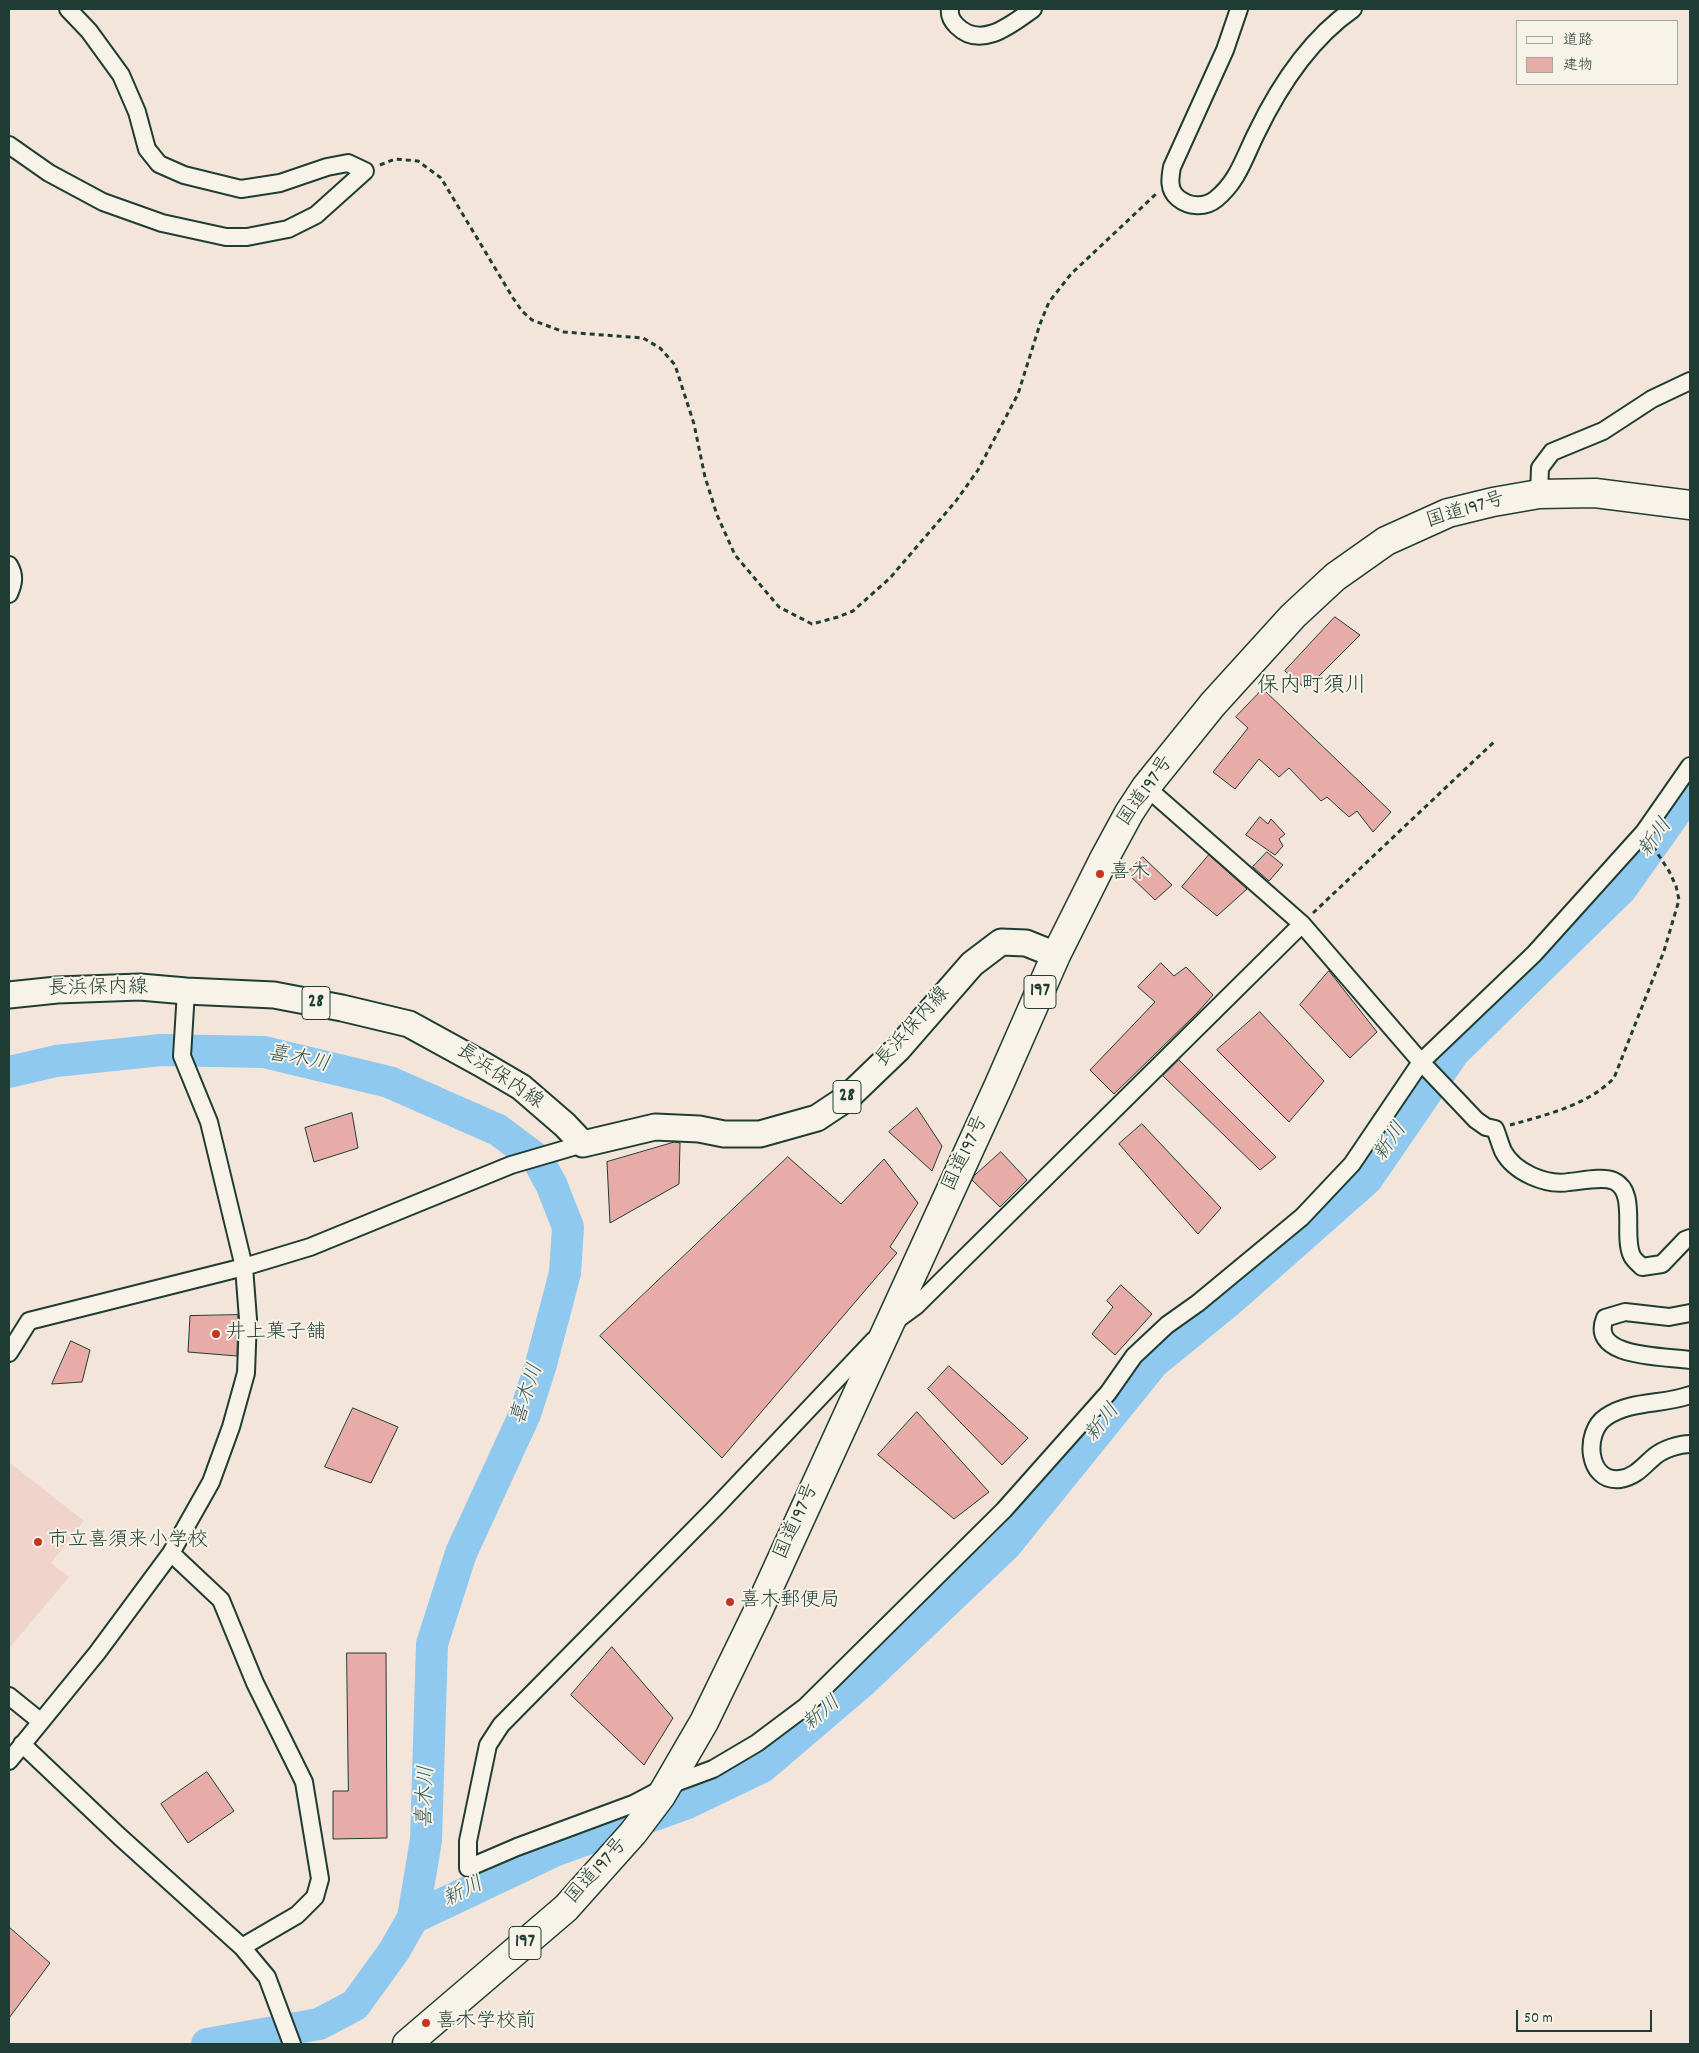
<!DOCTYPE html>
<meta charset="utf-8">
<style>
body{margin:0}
#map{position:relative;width:1699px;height:2053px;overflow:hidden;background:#f4e5db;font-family:Dekko,"Klee One",sans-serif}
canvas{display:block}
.frame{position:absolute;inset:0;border:10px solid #1f3d34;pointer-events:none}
.legend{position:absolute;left:1516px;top:20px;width:162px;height:65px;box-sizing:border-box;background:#f7f3e8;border:1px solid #a1aaa0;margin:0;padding:6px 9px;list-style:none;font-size:15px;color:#1f3d34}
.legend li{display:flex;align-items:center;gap:10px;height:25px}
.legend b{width:25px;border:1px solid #a1aaa0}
.scale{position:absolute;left:1516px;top:2010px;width:136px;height:22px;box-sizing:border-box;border:2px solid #1f3d34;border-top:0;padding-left:6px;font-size:15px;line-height:18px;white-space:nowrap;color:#1f3d34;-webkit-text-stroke:4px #f7f3e8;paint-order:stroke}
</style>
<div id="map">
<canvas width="1699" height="2053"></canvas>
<div class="frame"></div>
<ul class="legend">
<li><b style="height:6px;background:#f7f3e8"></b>道路</li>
<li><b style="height:14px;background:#e7aca7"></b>建物</li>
</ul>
<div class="scale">50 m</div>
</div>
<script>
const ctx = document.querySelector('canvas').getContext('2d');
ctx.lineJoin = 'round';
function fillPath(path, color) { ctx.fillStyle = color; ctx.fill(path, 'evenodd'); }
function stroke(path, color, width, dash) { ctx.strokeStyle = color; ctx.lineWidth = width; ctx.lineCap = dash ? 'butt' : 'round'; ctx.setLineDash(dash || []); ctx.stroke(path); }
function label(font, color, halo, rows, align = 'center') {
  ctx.font = font + ' Dekko,"Klee One",sans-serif'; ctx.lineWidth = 4; ctx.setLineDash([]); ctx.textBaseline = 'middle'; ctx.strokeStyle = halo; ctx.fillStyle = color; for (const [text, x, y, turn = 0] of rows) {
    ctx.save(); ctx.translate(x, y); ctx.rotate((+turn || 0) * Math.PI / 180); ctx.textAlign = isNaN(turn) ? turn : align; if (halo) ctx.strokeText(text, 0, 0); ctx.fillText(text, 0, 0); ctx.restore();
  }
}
const built = new Path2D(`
 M9,1462L84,1521L51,1563L69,1577L11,1646L9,1644Z`);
const river = new Path2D(`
 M9,1072L56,1061L161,1050L264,1052L389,1082L498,1130L538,1160L552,1186L568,1227L565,1273L541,1364L525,1414L461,1553L432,1644L426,1840L413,1918L394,1951L355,2005L319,2024L207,2044
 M413,1918L554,1851L685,1804L762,1767L864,1680L1006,1545L1154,1362L1230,1300L1367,1179L1454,1052L1621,889L1690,792`);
const building = new Path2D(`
 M1335,617L1360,635L1306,689L1285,671Z
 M1263,689L1391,812L1373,832L1357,811L1349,817L1327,797L1321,801L1289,768L1279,777L1259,759L1235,789L1213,772L1248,728L1236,717Z
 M1260,817L1268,824L1271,819L1285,834L1279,839L1283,846L1275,855L1246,835Z
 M1267,852L1283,865L1269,881L1253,867Z
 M1209,855L1247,889L1217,916L1182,887Z
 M1143,857L1172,885L1155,900L1127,873Z
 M1161,963L1174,976L1186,967L1213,995L1197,1013L1114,1094L1090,1070L1155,1002L1138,987Z
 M1329,971L1377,1032L1350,1058L1300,1005Z
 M1260,1012L1324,1081L1289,1122L1217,1050Z
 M1179,1060L1276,1157L1260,1170L1163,1076Z
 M917,1108L942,1146L932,1171L889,1132Z
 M352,1113L358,1148L314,1162L305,1128Z
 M1142,1124L1221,1208L1198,1234L1119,1144Z
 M675,1142L680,1143L679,1184L610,1223L607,1162Z
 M1001,1152L1027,1180L1000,1207L972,1180L974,1176Z
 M788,1157L841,1204L884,1159L918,1203L890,1247L897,1253L722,1458L600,1336Z
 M1121,1285L1152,1314L1115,1355L1092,1334L1113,1307L1107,1301Z
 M238,1315L237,1356L188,1352L190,1316Z
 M71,1341L90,1350L82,1382L52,1384Z
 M949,1366L1028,1438L1002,1465L928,1389Z
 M353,1408L398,1427L371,1483L325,1467Z
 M917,1412L989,1492L954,1519L878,1455Z
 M612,1647L673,1718L644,1765L571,1695Z
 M347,1653H386L387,1838L333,1839V1791H348Z
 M207,1772L234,1811L188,1843L161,1804Z
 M9,1927L50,1963L9,2018Z`);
const path = new Path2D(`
 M380,165L395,159L418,161L441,178L513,298L522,311L532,320L564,332L643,338L660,348L675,365L694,424L705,477L717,515L735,555L779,607L812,624L838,617L853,611L890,578L956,501L978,470L1018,394L1040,324L1049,302L1071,274L1157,193
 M1313,913L1495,741
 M1510,1125C1546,1115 1588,1105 1614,1078L1664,951L1679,900L1676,886L1669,871L1652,845`);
const street = new Path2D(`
 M950,9C949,15 952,21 957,26C981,50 1012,24 1033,9
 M1239,9L1225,50L1172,167C1170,178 1168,190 1178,198C1189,207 1205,208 1216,199C1238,181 1244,158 1256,134C1278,88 1310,39 1353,9
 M9,145L49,173L103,202L162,223L226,237H247L288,229L316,215L365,171L348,163L327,167L280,183L241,189L184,175L159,164L147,149L137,112L121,75L89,31L68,9
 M1539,494L1540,468L1552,452L1603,431L1652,399L1690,381
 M9,565C15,575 14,583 9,594
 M1146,787L1302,924L1421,1062L1476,1120L1486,1127L1495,1129C1498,1136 1500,1144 1503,1151C1514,1172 1546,1186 1569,1182C1581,1181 1603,1176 1614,1181C1638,1192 1622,1236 1632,1256C1634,1260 1639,1264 1642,1267L1662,1264L1685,1240L1690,1238
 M1690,1313L1669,1317L1625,1312L1605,1318C1588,1359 1667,1356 1690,1360
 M894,1322L916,1306L1302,924
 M874,1340L716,1507L501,1725L488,1745L468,1841V1868L517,1847L633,1804L667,1786L713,1769L757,1743L805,1707L1004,1510L1108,1393L1134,1356L1167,1325L1198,1303L1302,1217L1352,1164L1421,1062L1534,954L1644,832L1690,766
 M9,1353L29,1321L244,1267L209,1122L182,1056L186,991
 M1690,1395C1664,1405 1630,1400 1606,1417C1583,1432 1587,1483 1620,1479C1636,1477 1644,1465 1655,1456C1664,1449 1679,1444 1690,1444
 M171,1553L221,1600L255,1683L304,1782L320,1879L315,1897L297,1915L242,1947
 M9,1696L40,1721
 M22,1744L119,1836L242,1947L267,1977L292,2044
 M9,1761L97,1653L171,1553L211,1482L231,1427L246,1373L248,1319L244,1267L310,1247L511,1165L583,1144`);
const primary = new Path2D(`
 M9,995L57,990L140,987L186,991L274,995L342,1008L409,1024L480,1063L521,1087L565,1125L583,1144L655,1127L699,1129L724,1134H760L817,1118L847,1098L898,1049L972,964L1001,942L1026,943L1056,955`);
const highway = new Path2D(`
 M407,2044L566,1908L633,1833L661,1796L704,1722L758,1611L998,1087L1056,955L1103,861L1129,813L1146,787L1213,704L1293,616L1335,577L1386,541L1448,513L1493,502L1539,494L1595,493L1690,505`);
const markers = [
 [1100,874,5,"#c8321e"],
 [216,1334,5,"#c8321e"],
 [38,1542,5,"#c8321e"],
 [730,1602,5,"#c8321e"],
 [426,2023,5,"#c8321e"]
];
const shields = [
 [1040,992,32],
 [316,1003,28],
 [847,1097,28],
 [525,1943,32]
];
const shieldNames = [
 ["197",1040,992],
 ["28",316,1003],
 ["28",847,1097],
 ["197",525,1943]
];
const streetNames = [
 ["国道197号",1466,512,-17],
 ["国道197号",1147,792,-55],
 ["長浜保内線",98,990,-1],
 ["長浜保内線",914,1028,-48],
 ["長浜保内線",499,1078,34],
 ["国道197号",967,1154,-65],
 ["国道197号",798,1522,-66],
 ["国道197号",598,1872,-48]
];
const poiNames = [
 ["喜木",1110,874],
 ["井上菓子舗",226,1334],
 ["市立喜須来小学校",48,1542],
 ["喜木郵便局",740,1602],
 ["喜木学校前",436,2023]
];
const waterNames = [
 ["新川",1657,839,-54],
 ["喜木川",298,1061,12],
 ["新川",1392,1143,-55],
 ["喜木川",529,1395,-72],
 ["新川",1104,1424,-51],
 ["新川",823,1715,-40],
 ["喜木川",428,1797,-88],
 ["新川",464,1894,-26]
];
const quarterNames = [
 ["保内町須川",1312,688]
];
fillPath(built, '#f0d4cb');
stroke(river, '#90c9ef', 32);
fillPath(building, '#e7aca7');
stroke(building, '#1f3d34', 1);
stroke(street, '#1f3d34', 20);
stroke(primary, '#1f3d34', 29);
stroke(highway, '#1f3d34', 31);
stroke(path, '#1f3d34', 3, [5, 4]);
stroke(street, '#f7f3e8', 16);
stroke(primary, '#f7f3e8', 25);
stroke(highway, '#f7f3e8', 28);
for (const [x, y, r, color] of markers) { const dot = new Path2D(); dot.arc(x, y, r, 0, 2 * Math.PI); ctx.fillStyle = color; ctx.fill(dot); stroke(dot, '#f7f3e8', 2); }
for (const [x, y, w] of shields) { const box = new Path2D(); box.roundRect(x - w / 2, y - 16.5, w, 33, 4); ctx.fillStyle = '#f7f3e8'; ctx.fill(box); stroke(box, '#1f3d34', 1); }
label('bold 19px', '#1f3d34', null, shieldNames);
label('20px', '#1f3d34', '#f7f3e8', streetNames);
label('20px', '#1f3d34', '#f7f3e8', poiNames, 'left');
label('italic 21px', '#365959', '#f7f3e8', waterNames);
label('22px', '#1f3d34', '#f7f3e8', quarterNames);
</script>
